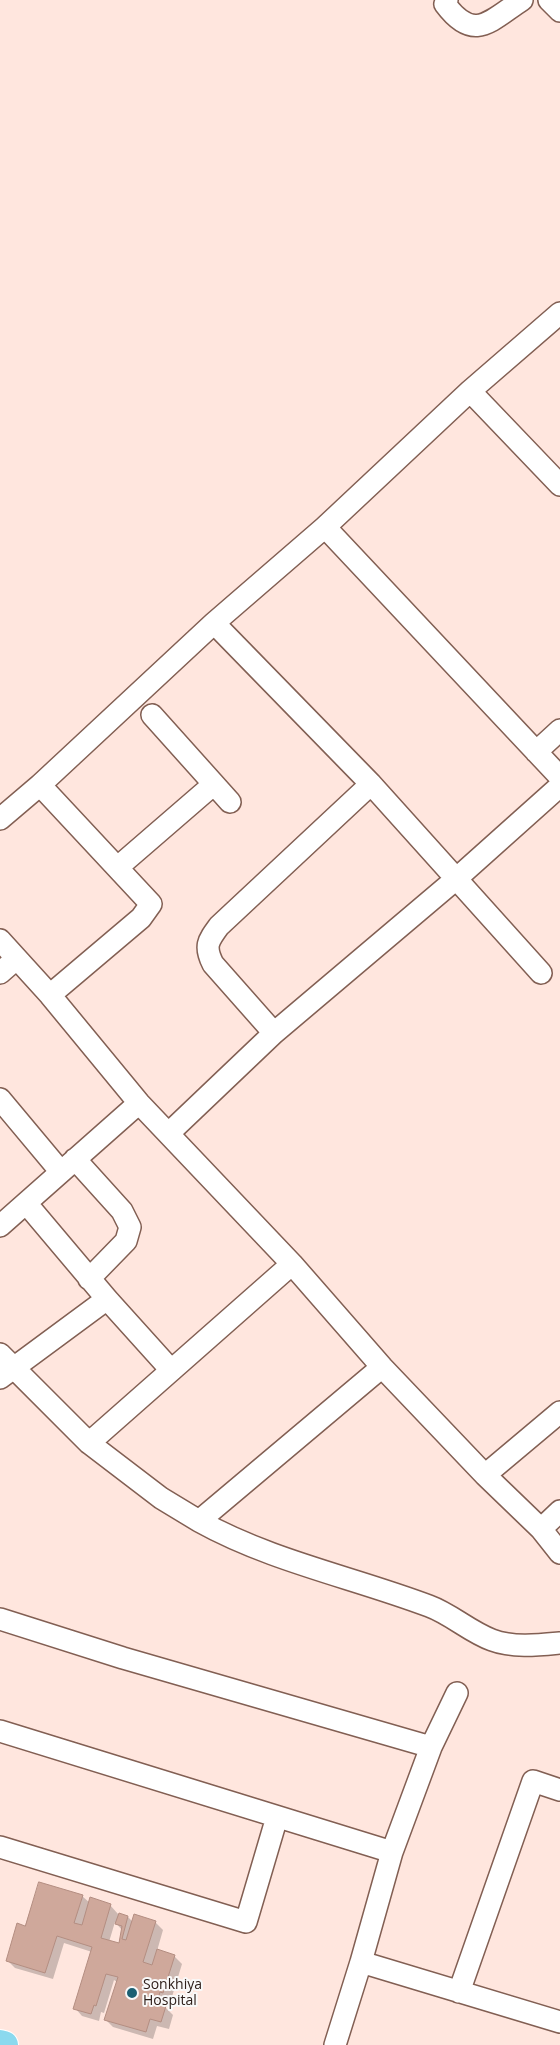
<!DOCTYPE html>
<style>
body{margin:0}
canvas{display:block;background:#ffe6de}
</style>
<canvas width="560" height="2045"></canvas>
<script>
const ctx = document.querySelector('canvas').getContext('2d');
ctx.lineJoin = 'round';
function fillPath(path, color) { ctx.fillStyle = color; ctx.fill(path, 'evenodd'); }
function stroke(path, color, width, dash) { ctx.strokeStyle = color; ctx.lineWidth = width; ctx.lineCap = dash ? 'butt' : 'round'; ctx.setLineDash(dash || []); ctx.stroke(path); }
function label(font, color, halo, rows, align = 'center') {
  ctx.font = font + ' "Open Sans",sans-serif'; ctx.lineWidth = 4; ctx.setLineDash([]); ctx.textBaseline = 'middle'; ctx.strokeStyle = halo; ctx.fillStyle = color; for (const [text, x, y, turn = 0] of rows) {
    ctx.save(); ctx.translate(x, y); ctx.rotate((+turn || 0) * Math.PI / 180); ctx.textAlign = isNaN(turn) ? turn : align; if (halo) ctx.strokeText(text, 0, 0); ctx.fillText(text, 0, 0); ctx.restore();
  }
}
const shadow = new Path2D(`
 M82,1896L90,1903L110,1905L118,1914L128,1917L133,1922H155L163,1930L157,1951L174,1956L182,1964L171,2000L168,1999L165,2007L173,2015L169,2029L157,2026L153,2039L113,2027L106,2020L117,1982L114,1980L104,2013L101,2012L99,2021L82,2016L75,2008L92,1952L64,1943L53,1979L15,1968L7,1960L26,1927ZM115,1922L122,1930L119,1945L109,1942Z`);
const building = new Path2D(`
 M39,1882L83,1895L74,1923L82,1925L90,1897L111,1904L101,1938L119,1943L122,1926L115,1924L119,1913L128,1916L122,1939L126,1940L134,1914L156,1921L143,1962L152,1965L157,1949L175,1955L163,1993L160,1992L157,2003L166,2006L161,2022L150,2019L146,2032L104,2020L118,1977L106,1974L96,2006L94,2005L91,2014L73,2009L92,1947L57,1936L45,1973L6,1961L17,1923L25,1926Z`);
const minor = new Path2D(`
 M447,0L445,4C474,43 490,21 522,0
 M549,0L560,11
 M470,391L560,485
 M325,527L560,777
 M214,623L371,784L541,973
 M152,715L230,802
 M536,752L560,730
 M40,785L151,904L141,918L50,995
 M0,819L40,785L214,623L325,527L470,391L560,313
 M118,867L214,784
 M0,940L50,995L139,1103L292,1264L382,1367L485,1475L541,1529L560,1553
 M0,973L16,959
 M274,1033L213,964C204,946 208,941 219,926L371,784
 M0,1099L61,1172
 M169,1133L274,1033L456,879L560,786
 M75,1159L122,1211L130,1227L126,1241L89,1279
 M0,1226L139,1103
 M107,1299L171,1370
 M0,1354L89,1443L161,1498L199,1521L382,1367
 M0,1378L107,1299L26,1203
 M89,1443L292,1264
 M485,1475L560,1412
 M199,1521C271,1561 352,1577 429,1606C451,1614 470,1632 492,1640C513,1648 539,1645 560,1643
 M541,1529L560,1511
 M0,1619L123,1658L431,1747L392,1852L361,1962
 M0,1731L392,1852
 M431,1747L457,1693
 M0,1847L246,1922L277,1817
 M459,1992L533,1781L560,1790
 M335,2045L361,1962L560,2022`);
const major = new Path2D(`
 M0,2044L4,2045`);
const markers = [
 [132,1993,6,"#1c6073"]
];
const poiNames = [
 ["Sonkhiya",143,1985],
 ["Hospital",143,2001]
];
fillPath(shadow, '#0003');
fillPath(building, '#cfa89b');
stroke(building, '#b38d81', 1);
stroke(minor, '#825f53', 24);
stroke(major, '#fff', 30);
stroke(minor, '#fff', 21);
stroke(major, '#8bd9ee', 28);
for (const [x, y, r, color] of markers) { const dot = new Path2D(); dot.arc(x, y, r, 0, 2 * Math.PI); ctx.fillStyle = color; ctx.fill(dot); stroke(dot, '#f9f9f9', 2); }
label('14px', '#2f201b', '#f9f9f9', poiNames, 'left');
</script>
